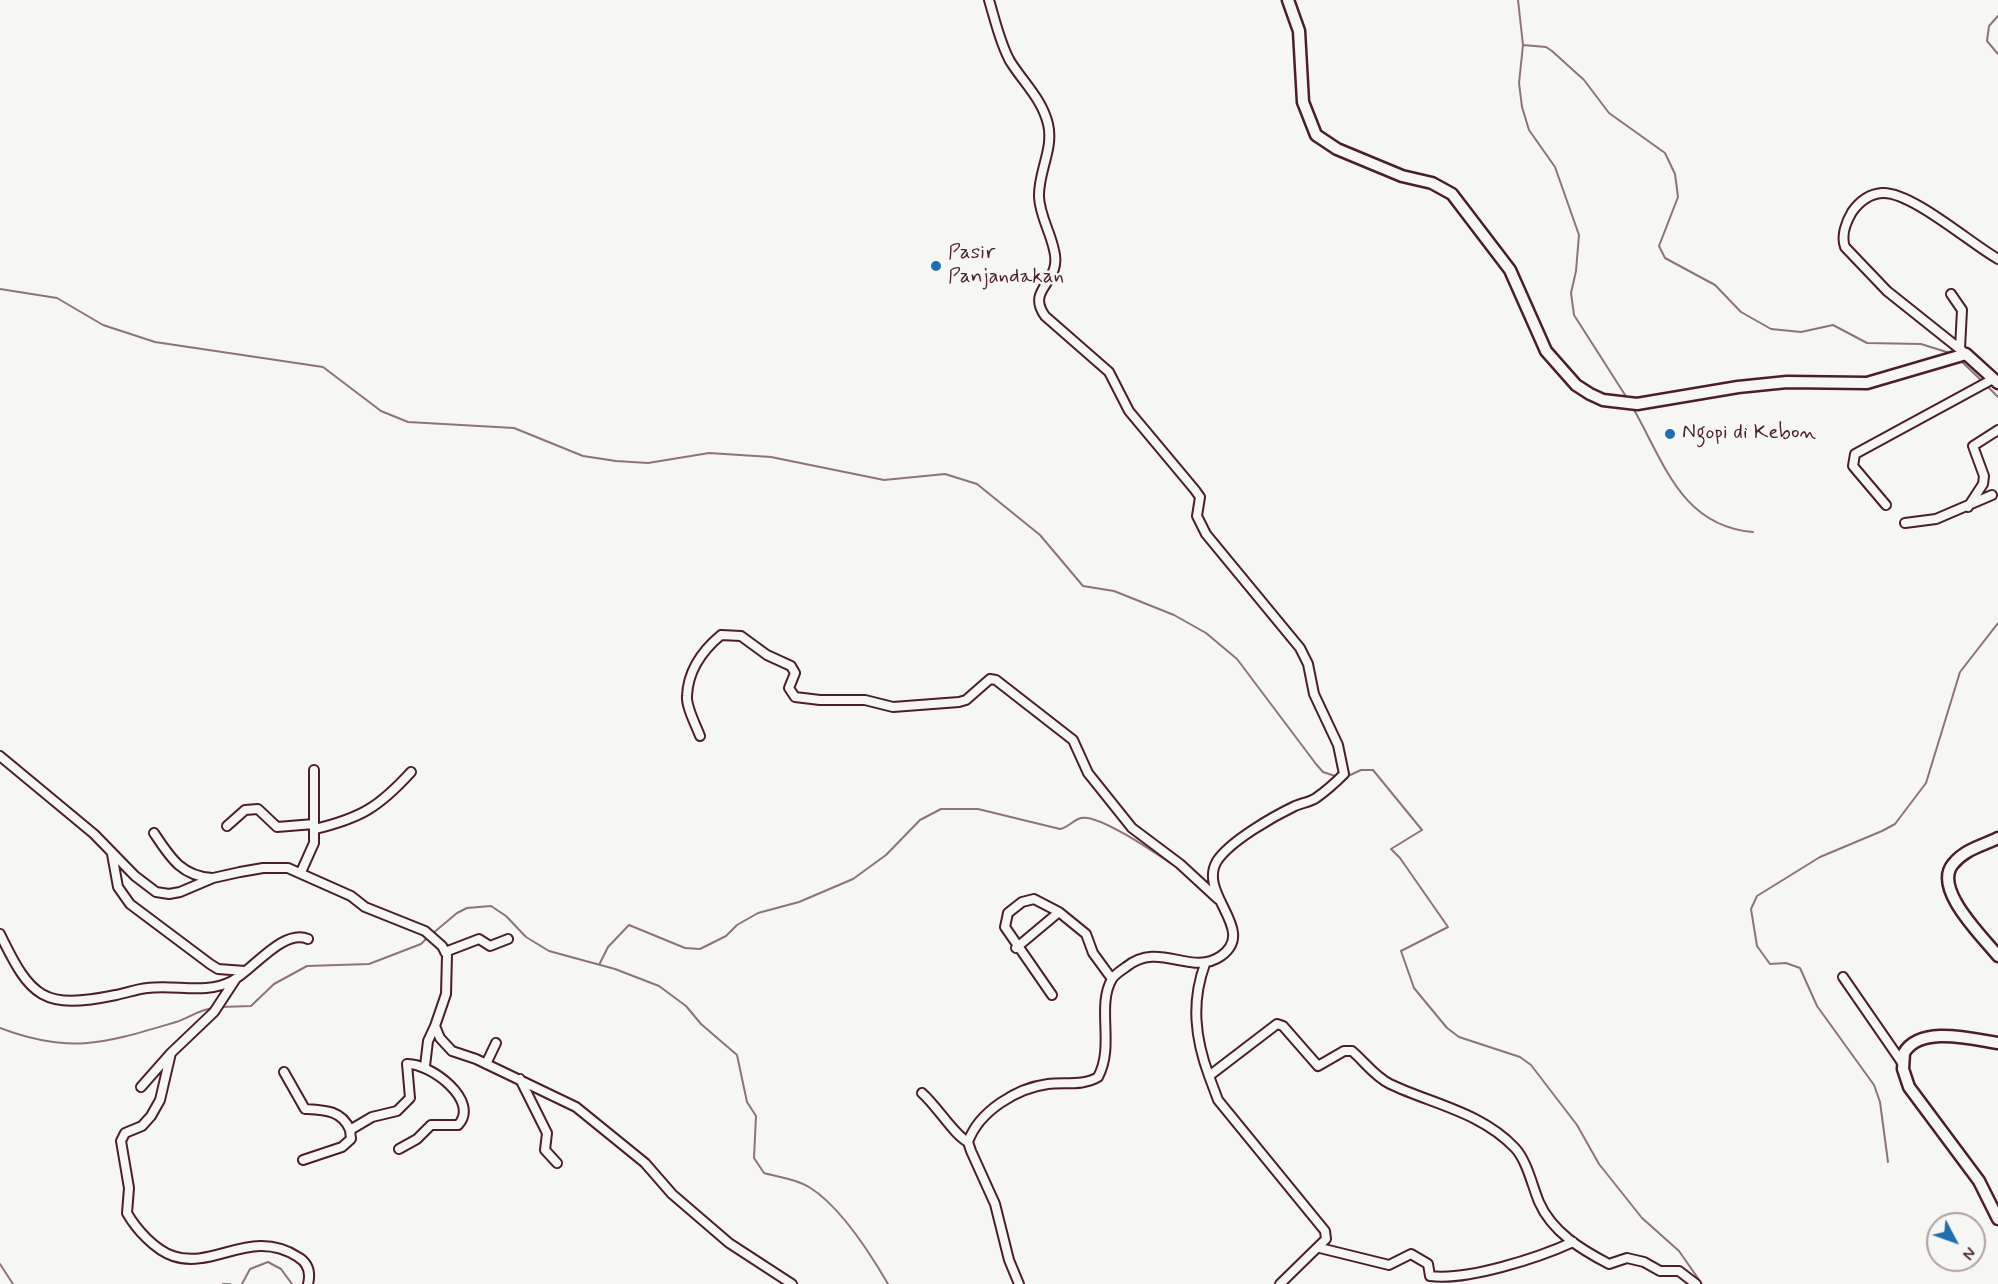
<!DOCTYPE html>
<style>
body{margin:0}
#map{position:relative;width:1998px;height:1284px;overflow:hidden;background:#f6f6f2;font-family:Mynerve,sans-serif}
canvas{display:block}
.north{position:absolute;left:1926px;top:1212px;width:60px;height:60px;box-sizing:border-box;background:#f6f6f2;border:2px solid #b1a0a2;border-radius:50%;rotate:131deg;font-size:16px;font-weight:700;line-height:24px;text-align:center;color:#4a1f2b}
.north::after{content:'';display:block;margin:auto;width:21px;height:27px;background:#1f6fb2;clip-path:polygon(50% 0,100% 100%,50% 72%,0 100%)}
</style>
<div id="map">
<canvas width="1998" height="1284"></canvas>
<div class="north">N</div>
</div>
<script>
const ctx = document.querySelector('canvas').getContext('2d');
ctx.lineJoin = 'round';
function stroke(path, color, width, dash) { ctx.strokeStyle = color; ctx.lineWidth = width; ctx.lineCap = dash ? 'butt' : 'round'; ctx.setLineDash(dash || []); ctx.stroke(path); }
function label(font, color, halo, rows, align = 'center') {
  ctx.font = font + ' Mynerve,sans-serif'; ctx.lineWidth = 5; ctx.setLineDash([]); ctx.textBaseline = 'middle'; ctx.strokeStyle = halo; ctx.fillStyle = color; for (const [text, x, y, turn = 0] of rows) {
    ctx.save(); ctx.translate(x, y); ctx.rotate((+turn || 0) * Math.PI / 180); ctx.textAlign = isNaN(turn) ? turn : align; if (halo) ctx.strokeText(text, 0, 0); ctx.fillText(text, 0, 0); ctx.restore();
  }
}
const stream = new Path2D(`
 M1518,0L1523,45L1519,83L1522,107L1529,130L1555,167L1579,235L1576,271L1571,293L1574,315L1627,398
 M1998,16L1989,26L1987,41L1998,54
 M1523,45L1546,47L1552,51L1584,80L1609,113L1665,153L1675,174L1678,197L1659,246L1665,258L1715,285L1741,312L1771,329L1801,332L1833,325L1867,343L1921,344L1953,354
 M0,289L57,298L103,325L155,342L323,367L381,411L408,422L514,428L583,456L616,461L648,463L709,453L771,457L884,480L945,474L977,484L1040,535L1083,586L1114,591L1174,615L1206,633L1237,659L1316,764L1323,772L1338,777
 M1959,359L1983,382
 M1987,386L1998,397
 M1633,408C1664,462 1681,526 1753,532
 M1346,777L1361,770H1373L1422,830L1391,849L1400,858L1448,927L1401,951L1414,988L1447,1028L1459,1037L1520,1057L1531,1065L1577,1125L1599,1164L1642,1218L1679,1251L1702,1284
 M432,934L457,913L467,908L491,906L506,916L526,937L549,951L615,969L659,986L686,1006L701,1024L737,1055L747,1102L756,1116L754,1158L764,1173C778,1177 797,1179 809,1187C840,1206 870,1253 888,1284
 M600,963L608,947L629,925L685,948L700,949L726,936L737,925L758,913L799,902L853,879L886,855L920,820L941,809H978L1060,829C1069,827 1073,820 1081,818C1100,813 1167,861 1185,873
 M220,1007L251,1006L274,984L307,966L369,964L421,944L428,937
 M0,1028C71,1055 105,1043 176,1022C189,1018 200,1009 214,1008
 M1888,1162L1880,1102L1874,1085L1817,1006L1800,968L1786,963L1770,964L1757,946L1751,909L1757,896L1820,857L1882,831L1895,824L1926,783L1960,672L1998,623
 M0,1264L13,1284
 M223,1284H230
 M242,1284L250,1269L268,1262L281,1269L292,1284`);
const street = new Path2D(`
 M989,0C995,20 1000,43 1010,61C1023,82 1042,99 1048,124C1054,149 1038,172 1039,197C1040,216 1050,231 1054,250C1063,283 1025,288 1045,316L1109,372L1129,411L1195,490L1200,497L1197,516L1206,534L1300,648L1308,664L1314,694L1338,745L1344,774C1335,783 1326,791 1316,798C1310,802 1302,803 1295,806C1274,816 1230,841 1217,861C1197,894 1258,930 1221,956C1191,977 1159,940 1126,967C1122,970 1115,974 1112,979C1096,1006 1115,1046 1098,1077C1084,1086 1064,1082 1048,1084C1017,1088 979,1111 968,1142L971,1151L995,1204L1009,1260L1019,1284
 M1951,294L1962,310L1960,348
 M1966,354L1887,291L1845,247C1841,236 1846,222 1852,212C1859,202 1869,194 1882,193C1911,191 1971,244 1998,259
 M1886,505L1853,466L1855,454L1993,379
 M1968,507L1983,484L1984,476L1973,446L1998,430
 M1905,523L1936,519L1992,495
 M700,736C696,725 686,707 687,696C688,671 703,650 721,635L741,636L767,655L791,666L795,673L789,688L795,697L820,700H865L893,707L959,702L966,700L990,679L996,680L1073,740L1088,773L1132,828L1180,864L1218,899
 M0,756L94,834L135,876L156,892L169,894L180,892L213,878L240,872L263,868H288L351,896L365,907L425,931L442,946L447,955L446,994L435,1026L440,1038L452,1051L476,1059L576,1107L645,1163L672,1194L729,1243L792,1284
 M314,770V824
 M227,826L245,810L258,809L277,827L314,824V843L301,872
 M315,829C361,818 379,807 411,772
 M154,833C170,857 181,876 212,878
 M112,854L118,887L130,904L210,964L218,969L245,971
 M0,934C31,998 43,1010 116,995C126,993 137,989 147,988C176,984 205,995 232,981C252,971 283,928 308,939
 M1016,948L1059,912
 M445,952L479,939L490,946L508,939
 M1205,964C1191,1002 1195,1038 1209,1076L1277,1024L1283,1026L1318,1066L1344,1051H1352C1364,1061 1375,1077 1390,1084C1432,1104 1481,1112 1515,1148C1527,1161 1532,1185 1539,1202C1552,1232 1582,1250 1609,1264L1627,1258L1644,1262L1660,1271H1679L1696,1284
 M1843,977L1903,1064
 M235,980L214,1012L171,1053L160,1100L151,1116L142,1126L125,1133L121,1141L129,1188L127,1213C136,1229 155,1250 173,1256C214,1270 251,1227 298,1257C308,1263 311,1272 308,1284
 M1052,995L1005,927L1008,913L1022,902L1034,899L1059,912L1086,934L1093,953L1112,979
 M486,1064L496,1043
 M425,1066L428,1041L435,1026
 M284,1072L305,1109C324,1110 342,1110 350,1130L372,1117L397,1111L410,1098L407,1064C430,1063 481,1101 458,1125H431L417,1139L399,1149
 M1209,1076L1218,1100L1325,1231L1326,1239L1280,1284
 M520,1079L547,1133L545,1150L557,1163
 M141,1087L171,1053
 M922,1093C937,1106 954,1135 968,1142
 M303,1160L342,1147L351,1139L350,1130
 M1320,1248L1389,1265L1411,1254L1428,1264L1430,1276C1467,1281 1538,1258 1573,1242`);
const secondary = new Path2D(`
 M1288,0L1299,31L1303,102L1316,135L1337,149L1402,176L1432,183L1452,194L1510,270L1546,351L1576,385L1590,394L1603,400L1637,404L1738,387L1787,382L1867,383L1966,354L1998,383
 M1998,838C1982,846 1965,849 1953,864C1932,889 1984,938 1998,956
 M1998,1043C1972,1039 1920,1025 1904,1053L1903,1069L1909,1087L1979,1181L1998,1219`);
const markers = [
 [936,266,6,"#1f6fb2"],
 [1670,434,6,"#1f6fb2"]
];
const poiNames = [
 ["Pasir",948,254],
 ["Panjandakan",948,278],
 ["Ngopi di Kebon",1682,434]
];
stroke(stream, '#8e747a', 2);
stroke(street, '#4a1f2b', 12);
stroke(secondary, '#4a1f2b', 15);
stroke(street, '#f6f6f2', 8);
stroke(secondary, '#f6f6f2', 10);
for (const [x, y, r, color] of markers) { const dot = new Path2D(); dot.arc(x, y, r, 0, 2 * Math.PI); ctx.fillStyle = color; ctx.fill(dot); stroke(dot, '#f6f6f2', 2); }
label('21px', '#4a1f2b', '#f6f6f2', poiNames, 'left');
</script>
